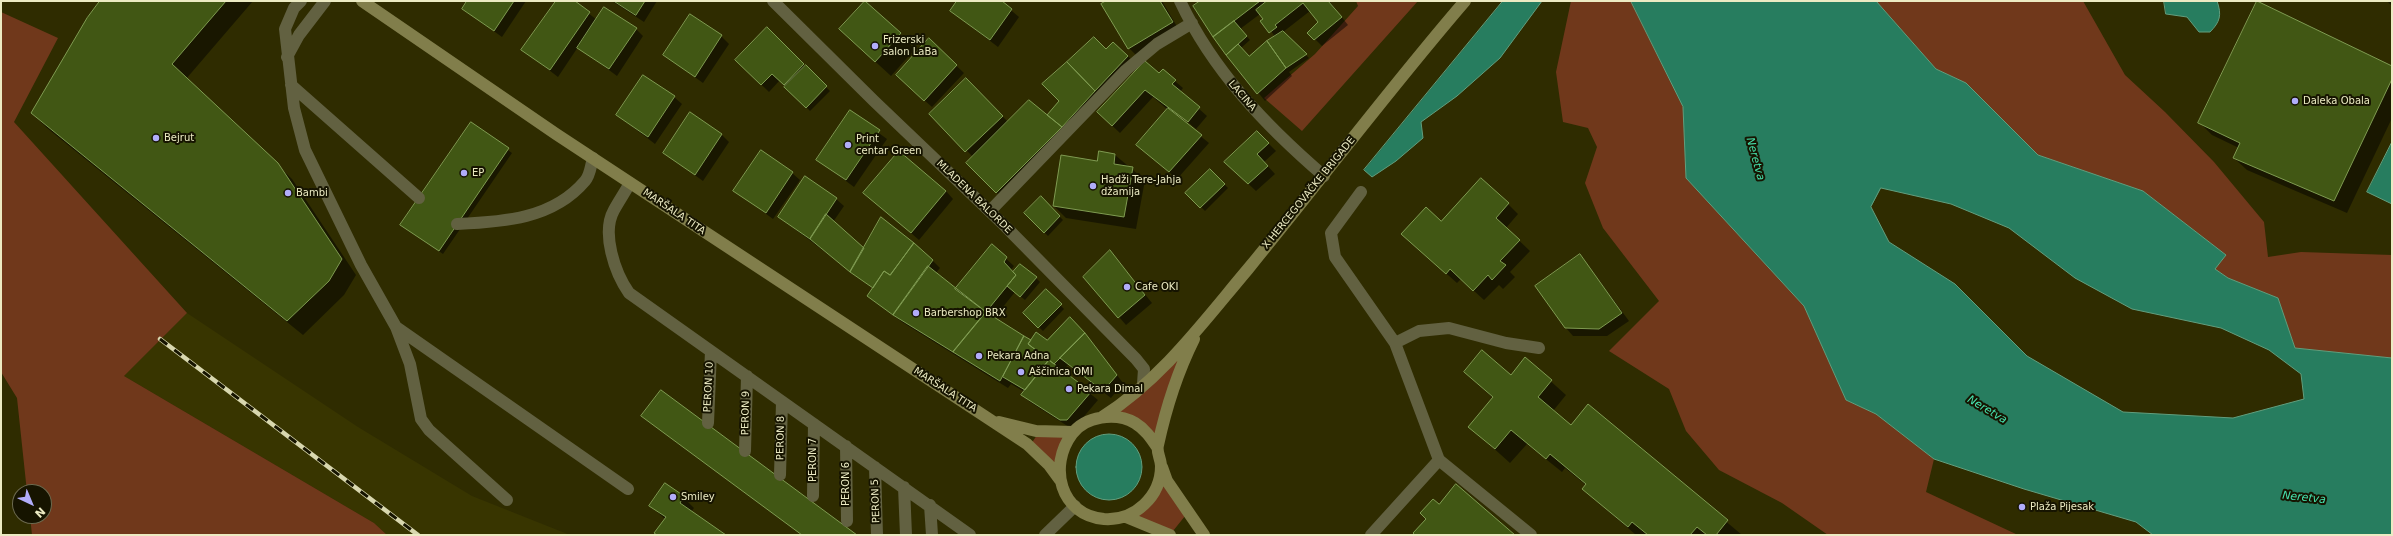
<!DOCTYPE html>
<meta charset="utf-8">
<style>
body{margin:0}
#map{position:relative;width:2393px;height:536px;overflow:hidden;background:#2f2c00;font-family:"DejaVu Sans",sans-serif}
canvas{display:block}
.frame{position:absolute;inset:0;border:2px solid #ecebc3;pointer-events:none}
.north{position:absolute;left:12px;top:484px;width:40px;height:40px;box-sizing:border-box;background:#161400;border:1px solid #6c6a4e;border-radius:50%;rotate:136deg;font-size:11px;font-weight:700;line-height:16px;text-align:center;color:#ecebc3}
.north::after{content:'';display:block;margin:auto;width:14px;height:18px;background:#b1adfa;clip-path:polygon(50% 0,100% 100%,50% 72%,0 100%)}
</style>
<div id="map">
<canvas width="2393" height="536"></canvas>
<div class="frame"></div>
<div class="north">N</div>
</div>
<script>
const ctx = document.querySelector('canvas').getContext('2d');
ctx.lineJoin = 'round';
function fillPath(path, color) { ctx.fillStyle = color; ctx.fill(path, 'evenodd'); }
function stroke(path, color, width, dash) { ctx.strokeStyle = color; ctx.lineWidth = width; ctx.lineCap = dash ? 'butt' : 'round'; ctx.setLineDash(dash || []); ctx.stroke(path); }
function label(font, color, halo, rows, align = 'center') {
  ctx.font = font + ' "DejaVu Sans",sans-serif'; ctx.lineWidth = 4; ctx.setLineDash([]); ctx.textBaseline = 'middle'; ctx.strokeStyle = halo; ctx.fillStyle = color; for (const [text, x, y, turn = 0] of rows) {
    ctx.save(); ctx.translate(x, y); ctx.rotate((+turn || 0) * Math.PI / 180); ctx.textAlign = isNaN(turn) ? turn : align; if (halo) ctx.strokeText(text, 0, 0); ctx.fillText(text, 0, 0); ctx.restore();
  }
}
const built = new Path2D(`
 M187,313L358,427L472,496L570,535H387L374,523L124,376Z`);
const green = new Path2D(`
 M1356,1H1418L1302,131L1264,98L1315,54L1358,6Z
 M1571,1H1631L1683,107L1686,178L1804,306L1846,400L1876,414L1934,459L1926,492L2018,535H1828L1782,503L1719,470L1686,431L1669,389L1609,351L1659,301L1603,228L1585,183L1597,147L1588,128L1563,122L1556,72Z
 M1876,1H2083L2125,75L2165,112L2214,162L2264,222L2268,257L2301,252L2392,255V358L2295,348L2278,298L2228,278L2215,269L2226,255L2143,191L2038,155L1966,83L1936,69Z
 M1,12L58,38L14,122L187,313L124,376L374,523L387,535H32L30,516H44V492H27L17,398L1,372Z
 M1175,359L1180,362L1156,438L1112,414Z
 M1037,435H1068L1056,471L1031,444Z
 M1164,484L1185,516L1173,531L1133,516Z`);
const water = new Path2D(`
 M1503,1H1542L1500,58L1457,96L1421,122L1423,138L1396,161L1372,177L1364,170Z
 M1631,1H1876L1936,69L1966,83L2038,155L2143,191L2226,255L2215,269L2228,278L2278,298L2295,348L2392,358V535H2153L2136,522L2024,489L1934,459L1876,414L1846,400L1804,306L1686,178L1683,107ZM1881,188L1951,204L2009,228L2075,278L2132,309L2221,328L2269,350L2301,374L2304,399L2233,418L2123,412L2027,356L1955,284L1889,242L1871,207Z
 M2164,1H2217C2222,15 2220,22 2210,32H2199L2187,17L2166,14Z
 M2392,142V204L2367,192Z
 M1076 467a33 33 0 1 1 66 0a33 33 0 1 1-66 0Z`);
const shadow = new Path2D(`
 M101,1H253L186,79L292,179L356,275L344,295L303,335L47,128L32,113Z
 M468,1H526L502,37L463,9Z
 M557,1H573L597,20L636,29L643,36L617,76L578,47L558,77L523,50Z
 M612,1H657L644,22Z
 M959,1H1000L1019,17L998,47L951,11Z
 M1108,1H1162L1179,30L1136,55L1129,48Z
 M1201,1H1329L1348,25L1322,46L1309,33L1319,22L1310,11L1283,32L1309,58L1289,72L1292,76L1265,101L1227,54L1194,6ZM1260,14L1275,37L1249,57L1241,48L1250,40L1240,29Z
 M2387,1H2392V6Z
 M866,2L915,49L891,76L855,43Z
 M767,29L830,91L810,111L780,80L769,92L736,60Z
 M721,36L729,44L703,83L664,55Z
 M929,40L964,73L932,107L904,82Z
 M1106,51L1128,56L1135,64L1004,200L967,163L973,157L931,114L966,79L1008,122L1047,117Z
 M2392,67V118L2347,213L2247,170L2234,158L2239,148L2212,135L2200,123Z
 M1163,71L1183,88L1180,92L1207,116L1196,129L1174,110L1172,113L1209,143L1177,179L1137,145L1168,110L1153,97L1120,133L1106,120Z
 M674,97L682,104L655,144L617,115Z
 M850,112L887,139L854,187L818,160Z
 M471,123L512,153L443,254L401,225Z
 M1257,132L1276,151L1264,162L1275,174L1256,191L1225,162Z
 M722,135L729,142L703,181L664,153Z
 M1100,152L1115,155L1145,180L1136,229L1066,218L1054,206L1098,162Z
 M1210,170L1228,188L1205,211L1187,193Z
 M792,173L800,180L773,219L735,191Z
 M946,191L953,199L919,240L865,193Z
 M1041,198L1063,220L1048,236L1025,213Z
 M836,199L844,206L833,222L864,250L932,260L940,268L935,274L956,290L992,246L1014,266L1011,270L1014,274L1036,278L1040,282L1025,300L1015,292L994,318L1031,342L1047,341L1070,318L1092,342L1123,383L1111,398L1068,365L1062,371L1098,400L1075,427H1069L1030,402L1023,395L1025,392L1011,384L1008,388L902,322L868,296L874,289L779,217Z
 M1508,204L1518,214L1506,228L1530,251L1510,272L1515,277L1503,289L1499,285L1484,300L1461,279L1457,283L1413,244L1441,223Z
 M1110,251L1152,303L1126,325L1084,277Z
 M1580,255L1629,321L1607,336H1573L1566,328Z
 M1046,291L1064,309L1043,331L1024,313Z
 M1526,359L1566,395L1553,411L1571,426L1588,405L1742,535H1636L1583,489L1586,485L1565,468L1562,472L1527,444L1510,463L1470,427L1493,398L1465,372L1511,376Z
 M683,497L694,508L691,512L724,535H657L665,519L651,506Z`);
const building = new Path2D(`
 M100,1H226L172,64L278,163L342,259L329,281L287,321L31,113L87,18Z
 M467,1H514L494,31L462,9Z
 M556,1H575L590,12L550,70L521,50Z
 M614,1H645L636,15Z
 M865,1L901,33L875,62L839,29Z
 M957,1H1002L1012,9L990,40L950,11Z
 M1106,1H1160L1173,22L1128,49L1101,4Z
 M1200,1H1260L1213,37L1193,6Z
 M1267,1H1328L1342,17L1314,40L1307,33L1318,22L1303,3L1275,25L1277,27L1269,33L1260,21L1263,19L1256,10Z
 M2257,1L2392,66V79L2334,201L2233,158L2240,143L2198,123Z
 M604,7L637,28L609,69L577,48Z
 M690,14L722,35L695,77L663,55Z
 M1234,21L1247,36L1226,55L1213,37Z
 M767,27L804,64L784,85L772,74L761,85L735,60Z
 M1283,31L1307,54L1286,68L1267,41Z
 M1094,37L1106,49L1113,42L1128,56L1095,91L1067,62Z
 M929,38L957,65L924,101L896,75Z
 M1267,41L1286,68L1257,94L1226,55L1238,44L1249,56Z
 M1145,61L1159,73L1163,69L1176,80L1172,84L1200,107L1188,122L1145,90L1112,126L1097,112Z
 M1067,62L1095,91L1062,127L1047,115L1059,101L1042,84Z
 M806,65L827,86L806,108L784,87Z
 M643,75L675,96L648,137L616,115Z
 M966,78L1003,116L965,152L929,114Z
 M1029,100L1062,127L996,193L966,163Z
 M1168,108L1202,135L1169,172L1136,145Z
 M850,110L880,130L846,180L816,160Z
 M690,112L722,134L695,175L663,153Z
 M471,122L509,148L439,251L400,225Z
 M1257,131L1269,143L1257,154L1268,166L1248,184L1224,162Z
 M761,150L793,172L766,213L733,191Z
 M899,151L946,191L911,233L863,193Z
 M1099,151L1115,154L1114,164L1133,167L1124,217L1053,206L1061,155L1097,161Z
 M1210,169L1225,184L1200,208L1185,193Z
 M805,176L837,198L810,239L778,217Z
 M1481,178L1509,203L1496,218L1520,240L1500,261L1506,265L1492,280L1488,275L1473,291L1450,269L1446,274L1401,234L1426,207L1441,221Z
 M1041,196L1060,216L1044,233L1024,213Z
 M826,214L864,248L850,272L810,239Z
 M881,217L914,243L890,275L884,271L873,288L850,272Z
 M914,243L933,260L893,315L867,296L884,271L890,275Z
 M992,244L1007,257L1004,262L1016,275L986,312L955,289Z
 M1110,250L1145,295L1118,318L1083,277Z
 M1580,254L1622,313L1599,329L1565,328L1535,286Z
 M1020,264L1037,277L1020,297L1007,286L1016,275L1013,272Z
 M928,266L986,312L953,352L893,315Z
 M1046,289L1062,304L1038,328L1023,313Z
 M986,312L1024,336L1000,381L953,352Z
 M1070,317L1085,333L1054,364L1028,344L1036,332L1047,340Z
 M1085,333L1117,375L1103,391L1060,358Z
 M1024,336L1031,340L1028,344L1049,360L1025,390L1003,377Z
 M1482,350L1511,375L1525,357L1552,380L1538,397L1571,425L1588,404L1728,520L1716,535H1707L1697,527L1690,535H1648L1632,522L1628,527L1582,489L1586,484L1550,454L1546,459L1511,430L1495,449L1468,427L1493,397L1464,372Z
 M1049,360L1091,392L1067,420H1060L1021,395Z
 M661,390L857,535H802L641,416Z
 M665,483L684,496L680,503L726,535H657L654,533L666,517L649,506Z
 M1456,484L1515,535H1415L1413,533L1426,519L1420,513L1433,499L1439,504Z`);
const lane = new Path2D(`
 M301,1L294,8L285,29L294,108L305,150L361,265L396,327L628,489
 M287,57L299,35L325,1
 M291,85L419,198
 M630,183C625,192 619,201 614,210C601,233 615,273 629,293L970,535
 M457,224C503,222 553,219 585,181C590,176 591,165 593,158
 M396,327L410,364L421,419L429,430L507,500
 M708,423L711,351
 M846,446L847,521
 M745,451L747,376
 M875,467L877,535
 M780,475L782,402
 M904,487L906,535
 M813,496L814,424
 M930,505L932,535
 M1045,535L1075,506`);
const street = new Path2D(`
 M773,1L874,101L1006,227L1136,359L1144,369L1143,384
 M1180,1C1213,71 1266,126 1324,176
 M1361,192L1331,233L1335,257L1395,343L1439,460L1531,535
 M990,211L1126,70L1157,44L1192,23
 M1395,343L1419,331L1449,328L1506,343L1539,348
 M1371,535L1439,460`);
const secondary = new Path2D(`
 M362,1L556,134L1027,444L1049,465L1060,480
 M1102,417C1161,380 1204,321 1248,269C1321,180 1390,88 1465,1
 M999,422L1036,431L1073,432
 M1157,447C1151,438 1145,429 1135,423C1116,412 1085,416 1072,434C1048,466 1060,515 1104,519C1135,521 1161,496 1161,466C1161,459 1156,452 1158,445C1166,408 1177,373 1194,339
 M1162,467L1167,481L1204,535
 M1126,517L1170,535`);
const rail = new Path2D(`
 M160,339L418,535`);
const markers = [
 [875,46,4,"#b1adfa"],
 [2295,101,4,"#b1adfa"],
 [156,138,4,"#b1adfa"],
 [848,145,4,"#b1adfa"],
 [464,173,4,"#b1adfa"],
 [1093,186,4,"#b1adfa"],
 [288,193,4,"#b1adfa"],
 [1127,287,4,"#b1adfa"],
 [916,313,4,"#b1adfa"],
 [979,356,4,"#b1adfa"],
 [1021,372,4,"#b1adfa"],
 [1069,389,4,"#b1adfa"],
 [673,497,4,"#b1adfa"],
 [2022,507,4,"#b1adfa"]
];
const poiNames = [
 ["Frizerski",883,40],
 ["salon LaBa",883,52],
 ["Daleka Obala",2303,101],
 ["Bejrut",164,138],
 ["Print",856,139],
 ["centar Green",856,151],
 ["EP",472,173],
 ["Hadži Tere-Jahja",1101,180],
 ["džamija",1101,192],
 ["Bambi",296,193],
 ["Cafe OKI",1135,287],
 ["Barbershop BRX",924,313],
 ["Pekara Adna",987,356],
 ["Aščinica OMI",1029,372],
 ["Pekara Dimal",1077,389],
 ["Smiley",681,497],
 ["Plaža Pijesak",2030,507]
];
const streetNames = [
 ["LACINA",1242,96,49],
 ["X HERCEGOVAČKE BRIGADE",1309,193,-51],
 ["MLADENA BALORDE",974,197,44],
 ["MARŠALA TITA",674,212,34],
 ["PERON 10",709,387,-87],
 ["MARŠALA TITA",945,390,33],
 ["PERON 9",746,413,-89],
 ["PERON 8",781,438,-89],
 ["PERON 7",813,460,-90],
 ["PERON 6",846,484,-90],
 ["PERON 5",876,501,-92]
];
const waterNames = [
 ["Neretva",1755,159,75],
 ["Neretva",1987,410,31],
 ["Neretva",2304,498,6]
];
fillPath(built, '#383500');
fillPath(green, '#70381b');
fillPath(water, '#277d5f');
stroke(water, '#629e7d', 1);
fillPath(shadow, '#0007');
fillPath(building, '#415714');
stroke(building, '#7f9b51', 1);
stroke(lane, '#626141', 12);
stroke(street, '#626141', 12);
stroke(secondary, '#817e4b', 12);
stroke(rail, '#d8d7af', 4.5);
stroke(rail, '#161400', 3, [9]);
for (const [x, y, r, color] of markers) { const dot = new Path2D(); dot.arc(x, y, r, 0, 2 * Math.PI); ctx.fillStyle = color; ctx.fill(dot); stroke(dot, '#161400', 1.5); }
label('10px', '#ecebc3', '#161400', poiNames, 'left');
label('10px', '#ecebc3', '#161400', streetNames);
label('italic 11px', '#46e2ad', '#161400', waterNames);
</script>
